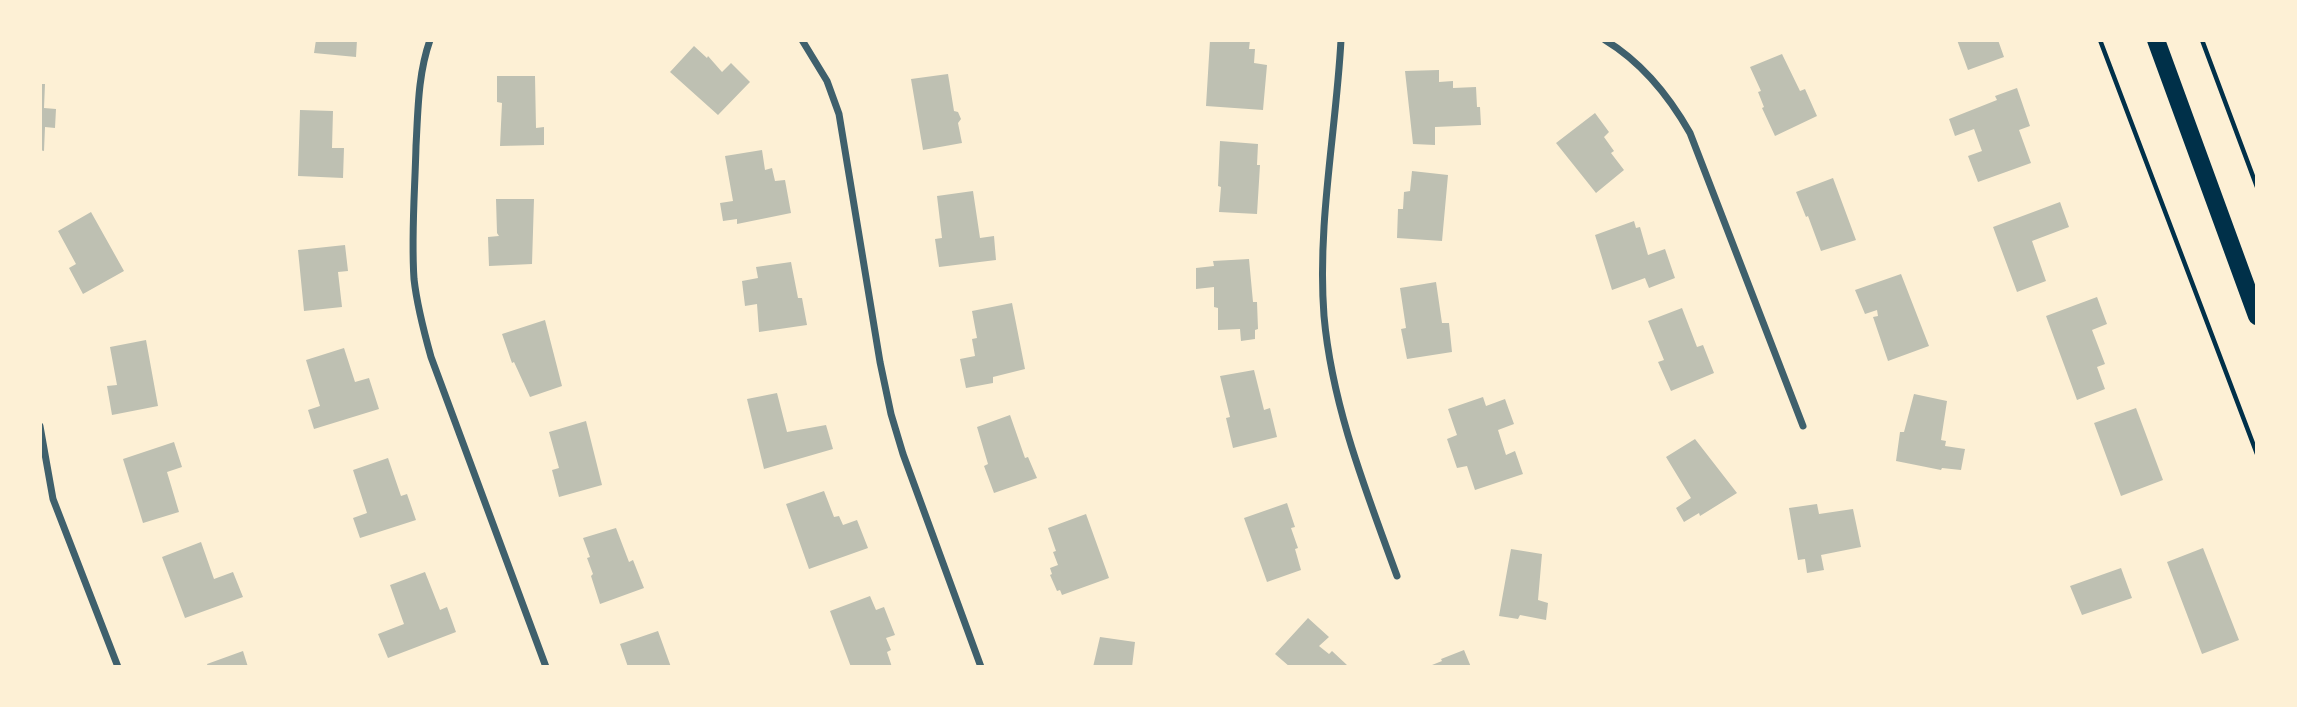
<!DOCTYPE html>
<style>
body{margin:0}
#map{position:relative;width:2297px;height:707px;overflow:hidden;background:#fdf0d5;font-family:Quicksand,sans-serif}
canvas{display:block}
.frame{position:absolute;inset:0;border:42px solid #fdf0d5;pointer-events:none}
</style>
<div id="map">
<canvas width="2297" height="707"></canvas>
<div class="frame"></div>
</div>
<script>
const ctx = document.querySelector('canvas').getContext('2d');
ctx.lineJoin = 'round';
function fillPath(path, color) { ctx.fillStyle = color; ctx.fill(path, 'evenodd'); }
function stroke(path, color, width, dash) { ctx.strokeStyle = color; ctx.lineWidth = width; ctx.lineCap = dash ? 'butt' : 'round'; ctx.setLineDash(dash || []); ctx.stroke(path); }
const building = new Path2D(`
 M316,40H357L356,57L314,53Z
 M1210,40H1250L1249,49H1255L1254,63L1267,65L1263,110L1206,106Z
 M1957,40H1998L2004,57L1968,70Z
 M694,46L707,58L708,56L722,72L731,63L750,82L718,115L670,72Z
 M1782,54L1800,91L1805,89L1817,116L1775,136L1762,108L1764,107L1758,92L1761,91L1750,67Z
 M1439,70V82L1453,81V88L1476,87L1477,107H1480L1481,125L1435,127V145L1413,144L1405,71Z
 M948,74L954,111L958,112L961,119L958,123L962,143L923,150L911,79Z
 M497,76H535L536,128L544,127V145L500,146L502,103L497,102Z
 M40,84H45L44,108L56,109L55,128L45,127L44,151L40,150Z
 M2017,88L2030,126L2019,130L2031,163L1978,182L1968,156L1982,151L1974,129L1955,136L1949,119L1997,100L1995,96Z
 M300,110L333,111L332,148H344L343,178L298,176Z
 M1595,113L1609,132L1604,137L1614,151L1611,153L1624,170L1596,193L1556,143Z
 M1220,141L1258,144L1257,165H1260L1257,214L1219,212L1221,187L1218,186Z
 M762,150L765,170L772,168L775,181L785,180L791,213L737,224V219L723,221L720,203L733,201L725,156Z
 M1412,171L1448,175L1442,241L1397,238L1398,209H1403L1404,192L1410,191Z
 M1833,178L1856,240L1821,251L1808,216L1806,217L1796,192Z
 M973,191L980,238L994,236L996,260L939,267L935,239L942,238L937,196Z
 M496,199H534L532,264L489,266L488,237L499,236L497,233Z
 M2060,202L2069,227L2032,241L2046,281L2017,292L1993,227Z
 M91,212L124,271L83,294L69,268L76,264L58,231Z
 M1634,221L1636,228L1640,227L1648,255L1665,249L1675,278L1649,288L1645,278L1612,290L1595,235Z
 M345,245L348,271L338,272L342,307L304,311L298,250Z
 M1249,259L1253,302H1257L1258,329L1255,330V339L1241,341L1240,329L1218,330V308L1214,307V287L1196,289V268L1214,266L1213,261Z
 M791,262L798,298H802L807,325L759,332L757,304L745,306L742,281L758,278L756,267Z
 M1901,274L1929,346L1888,361L1873,317L1878,316L1877,310L1865,314L1855,290Z
 M1436,282L1442,323H1449L1452,352L1407,359L1401,329L1406,328L1400,288Z
 M2097,297L2107,324L2092,330L2105,364L2097,367L2105,389L2077,400L2046,316Z
 M1012,303L1025,369L993,377V383L966,388L960,359L975,356L972,339L977,338L972,311Z
 M1682,308L1697,347L1703,345L1714,373L1671,391L1658,362L1664,360L1648,321Z
 M545,320L562,386L530,397L514,362L512,363L502,334Z
 M146,340L158,406L112,415L107,386L117,385L110,347Z
 M344,348L355,382L369,378L379,409L314,429L308,410L320,406L306,360Z
 M1254,370L1264,410L1270,408L1277,437L1233,448L1226,418L1230,417L1220,376Z
 M777,393L787,432L826,425L833,449L764,469L747,399Z
 M1914,394L1947,401L1941,440L1946,441L1945,446L1965,449L1961,470L1942,468L1941,470L1896,461L1900,432H1904Z
 M1483,397L1486,406L1505,399L1514,424L1498,430L1506,455L1515,451L1523,474L1475,490L1467,466L1457,468L1447,439L1457,435L1448,409Z
 M2136,408L2163,480L2121,496L2094,423Z
 M1010,415L1025,458L1028,457L1037,478L994,493L984,466L988,464L977,427Z
 M586,421L602,485L559,497L552,470L559,468L549,432Z
 M1695,439L1737,493L1700,516L1699,513L1684,522L1676,508L1691,498L1666,457Z
 M174,442L182,467L167,472L179,512L143,523L123,459Z
 M388,458L401,496L407,494L416,520L360,538L353,518L367,513L353,470Z
 M824,491L834,517L839,516L843,525L857,520L868,548L809,569L786,504Z
 M1287,503L1295,527L1291,528L1298,548L1295,549L1301,570L1267,582L1244,518Z
 M1817,504L1819,514L1853,509L1861,547L1821,555L1824,570L1807,573L1805,559L1798,560L1789,508Z
 M1086,514L1109,578L1062,595L1060,590L1057,591L1050,575L1052,574L1050,568L1058,565L1053,552L1056,551L1048,528Z
 M616,528L629,562L633,560L644,588L600,604L591,576L593,574L587,558L590,557L583,538Z
 M201,542L214,579L233,572L243,597L185,618L162,557Z
 M2203,548L2239,640L2202,654L2167,562Z
 M1511,549L1542,554L1538,600L1548,603L1546,620L1520,615L1518,619L1499,616Z
 M2121,568L2132,598L2082,615L2070,586Z
 M425,572L440,610L447,607L456,632L388,658L378,634L404,624L390,585Z
 M870,596L876,610L884,607L895,635L886,638L891,650L887,652L892,667H851L830,611Z
 M1308,618L1329,637L1319,646L1329,654L1332,651L1347,665L1345,667H1290L1275,654Z
 M658,631L671,667H628L620,644Z
 M1100,637L1135,642L1132,667H1093Z
 M1464,650L1471,667H1427L1442,661L1441,659Z
 M243,651L248,667H208L207,664Z`);
const path = new Path2D(`
 M2100,40L2257,454
 M2202,40L2257,187`);
const minor = new Path2D(`
 M430,40C418,74 418,110 416,146C415,190 411,235 414,279C417,306 424,332 431,357L546,667
 M802,40L827,81L839,114L880,362L891,414L903,454L981,667
 M1341,40C1336,132 1317,224 1324,316C1332,406 1366,491 1397,576
 M1605,40C1643,63 1669,96 1690,133L1803,426
 M40,426L53,499L118,667`);
const primary = new Path2D(`
 M2156,40L2257,316`);
fillPath(building, '#bec0b2');
stroke(path, '#003049', 4.5);
stroke(minor, '#3f606c', 7);
stroke(primary, '#003049', 18);
</script>
